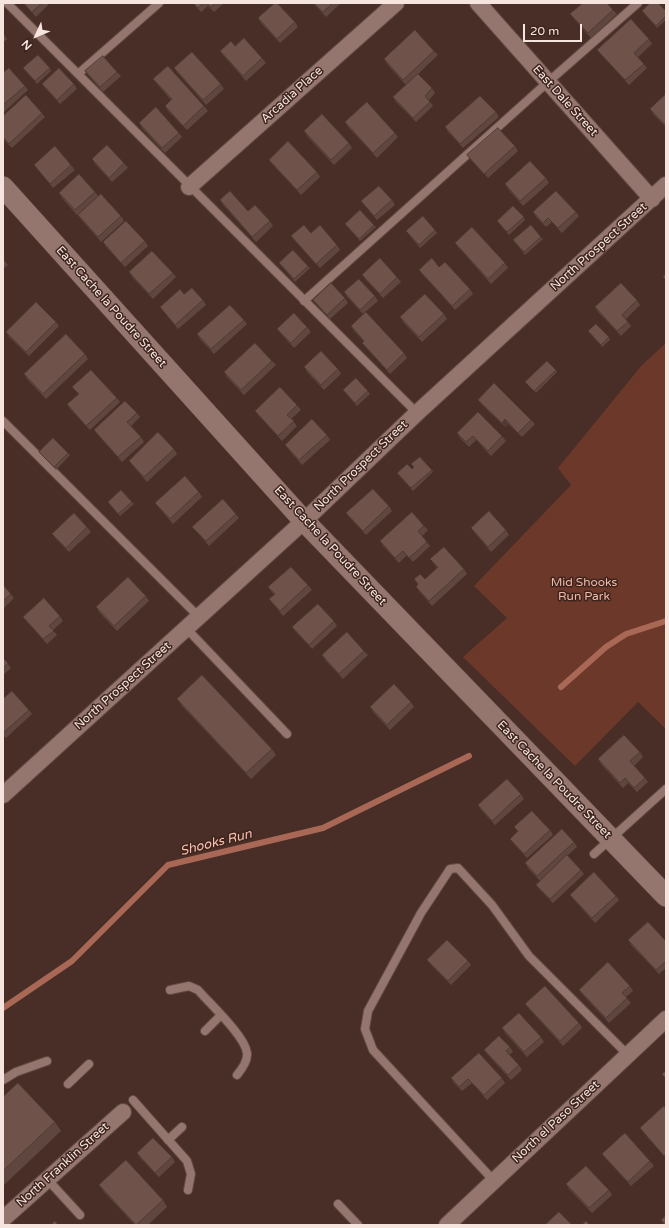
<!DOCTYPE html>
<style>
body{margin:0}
#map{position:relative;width:669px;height:1228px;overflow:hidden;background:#482e26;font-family:"Varela Round",sans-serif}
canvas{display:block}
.frame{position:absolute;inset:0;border:4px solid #f6e4df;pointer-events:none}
.north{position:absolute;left:16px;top:16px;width:40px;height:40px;-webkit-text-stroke:3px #3d241d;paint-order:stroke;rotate:226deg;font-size:11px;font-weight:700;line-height:16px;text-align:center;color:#f6e4df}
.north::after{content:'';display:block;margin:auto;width:14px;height:18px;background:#f6e4df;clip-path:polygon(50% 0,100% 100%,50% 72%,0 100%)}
.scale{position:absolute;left:523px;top:24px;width:59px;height:18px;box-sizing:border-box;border:2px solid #f6e4df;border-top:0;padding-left:5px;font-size:12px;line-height:14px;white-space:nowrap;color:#f6e4df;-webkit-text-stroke:3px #3d241d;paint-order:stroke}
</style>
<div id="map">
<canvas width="669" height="1228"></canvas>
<div class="frame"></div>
<div class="north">N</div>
<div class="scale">20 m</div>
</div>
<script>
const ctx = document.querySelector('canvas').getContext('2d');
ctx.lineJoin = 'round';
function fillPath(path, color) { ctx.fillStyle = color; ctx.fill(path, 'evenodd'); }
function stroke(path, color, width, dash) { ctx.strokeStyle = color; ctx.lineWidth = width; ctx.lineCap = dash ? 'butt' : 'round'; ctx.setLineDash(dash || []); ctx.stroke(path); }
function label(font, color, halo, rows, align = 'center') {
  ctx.font = font + ' "Varela Round",sans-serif'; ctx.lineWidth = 3; ctx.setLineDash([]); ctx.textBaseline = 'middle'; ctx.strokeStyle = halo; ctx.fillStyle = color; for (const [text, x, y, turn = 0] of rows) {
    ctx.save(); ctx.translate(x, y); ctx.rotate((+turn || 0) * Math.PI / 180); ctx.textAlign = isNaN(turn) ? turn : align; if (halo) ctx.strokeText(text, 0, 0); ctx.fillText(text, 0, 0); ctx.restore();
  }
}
const green = new Path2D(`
 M666,343V729L638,702L575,766L463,657L507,618L474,586L571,485L558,468L642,365Z`);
const stream = new Path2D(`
 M561,687L606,647L626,634L666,621
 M3,1008L72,961L168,865L323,828L469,756`);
const service = new Path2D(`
 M7,3L417,413
 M78,74L159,3
 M304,301L548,82L638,3
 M3,421L199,617
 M186,628L287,734
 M594,854L666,789
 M170,990L189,986L198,990C210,1004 245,1036 247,1053C248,1061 242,1069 237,1075
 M205,1031L221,1015
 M3,1080L16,1072L47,1061
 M68,1084L89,1064
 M133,1100L187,1161L191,1174L188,1190
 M168,1140L182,1127
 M47,1179L80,1215
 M494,1181L373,1050L365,1029L368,1011L421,913L450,869L458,868L492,905L529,956L628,1055
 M338,1204L358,1225`);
const minor = new Path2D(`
 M478,3L652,199
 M189,187L396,3
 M3,795L304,521L417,413L666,185
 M3,1219L123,1112
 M447,1225L666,1019`);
const tertiary = new Path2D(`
 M3,187L304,521L666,896`);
const wall = new Path2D(`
 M23,3H50L36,17Z
 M193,3H224L214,12L208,6L201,12Z
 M313,3H341L326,17Z
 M613,10L617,14L591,38L574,19L570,14Z
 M642,11H666V20L657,28Z
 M258,18L295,22L298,27L280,43L261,23Z
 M3,33L7,39L3,43Z
 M649,39L652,44L638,57L647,68L629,85L601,54L597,50Z
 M235,46L262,58L266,63L246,81L223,55L220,51Z
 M434,51L438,55L418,74L432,88L435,93L429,100L433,106L416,122L396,102L393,97L406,85L387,64L384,59Z
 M50,68L51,71L37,84L25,70Z
 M174,68L221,84L224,89L206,105L177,72Z
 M85,71L117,72L121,76L103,92L89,76Z
 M3,73L25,86L28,90L3,113Z
 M153,79L204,106L208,111L187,130L168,111L165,106L171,100L157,84Z
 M42,84H74L77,89L60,104L45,88Z
 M666,94V127L653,114L650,109Z
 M496,112L499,117L463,148L448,132L445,127Z
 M42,113L45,117L12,148L3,139V116Z
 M345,122L395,133L398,137L377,158L348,127Z
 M139,123L179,133L182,137L165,153L142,128Z
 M304,131L349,143L352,148L334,165L307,136Z
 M515,146L518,151L488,178L471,160L467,155Z
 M92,159L124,163L128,168L112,182L95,164Z
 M269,160L317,172L320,177L301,195L272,164Z
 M34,165H71L75,170L53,188Z
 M546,178L549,183L523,206L508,189L505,184Z
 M95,192L98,196L121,216L124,221L101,242L62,198L59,193Z
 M220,200L248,211L270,221L273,226L256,242L223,205Z
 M392,200L395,205L377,220L365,206L361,201Z
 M533,212H576L579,216L562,233L552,222L546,227L536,217Z
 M524,217L525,220L509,235L497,221Z
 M345,224L374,225L376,227L360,241Z
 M435,230L437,233L420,248L406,231Z
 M311,233L337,245L340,250L320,268L295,241L291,236Z
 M541,237L543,239L525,255L513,240Z
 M145,241L148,246L125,267L106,247L103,242Z
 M455,243L505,263L508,268L491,284L458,247Z
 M3,259L8,265L3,269Z
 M279,263L308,266L310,268L295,282Z
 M439,267L470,289L473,294L455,310L423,275L419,270Z
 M129,272L173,273L176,277L153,299L132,277Z
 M362,275L397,277L401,282L383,298L365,279Z
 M344,292L375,296L378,301L363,314L347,297Z
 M184,294L203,300L206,305L178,329L160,307Z
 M345,298L348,303L330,319L317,304L313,300Z
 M637,300L640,305L626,319L631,326L621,336L598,312L595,307Z
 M444,314L447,319L422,342L403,322L400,317Z
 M244,320L247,324L214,354L200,339L197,334Z
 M56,322L59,326L29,356L9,337L6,332Z
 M351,326L404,353L407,358L390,374L366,347L362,343L364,341L354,331Z
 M307,327L311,332L294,348L281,334L277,329Z
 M588,331L609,337L610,340L602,347Z
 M85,354L88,359L46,399L27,379L24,374Z
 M272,361L276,365L244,395L227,377L224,372Z
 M304,367L338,369L341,374L324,390L307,372Z
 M556,370L557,372L536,393L525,382Z
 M72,387L117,398L120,402L90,430L70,409L67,404L78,394Z
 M343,390L368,391L370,394L357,406Z
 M478,400L531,420L535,424L522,437L508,424L505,427L481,404Z
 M297,405L301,410L291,419L297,426L282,441L258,415L255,411Z
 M137,413L140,417L131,426L141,437L144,442L122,462L97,434L94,430Z
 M457,433L502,436L506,441L491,456L476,440L469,447L460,438Z
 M327,435L330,440L302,465L288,449L285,445Z
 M174,449L177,454L147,482L132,465L129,461Z
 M39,452L68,453L70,455L56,470Z
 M411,464L432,470L433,472L413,491L397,473L412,469L414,468Z
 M199,492L202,497L173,524L159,508L155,503Z
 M108,502H132L134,504L120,516Z
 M389,506L392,511L366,535L350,518L346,513Z
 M236,514L239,518L209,546L196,531L192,527Z
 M424,526L428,530L422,536L430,546L413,562L407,555L399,563L383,546L380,541Z
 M87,527L91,532L69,552L56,539L52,534Z
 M471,528L506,530L509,535L491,552L474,532Z
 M430,559L464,569L467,574L432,606L419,591L416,587L418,584L414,579H425L437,568Z
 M3,585L14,598L3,609Z
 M308,585L312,590L283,616L269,599L274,595L268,587Z
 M146,596L149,601L117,631L99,612L96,607Z
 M60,616L63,621L53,630L57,635L47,644L26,621L23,617Z
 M334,621L337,626L312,649L296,632L292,627Z
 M364,651L368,655L343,679L325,660L322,655Z
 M3,658L11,668L3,675Z
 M3,699L29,710L32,714L6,738L3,735Z
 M177,699L272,749L276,755L251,779L182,706Z
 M411,702L414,707L390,730L373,712L370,707Z
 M640,752L643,757L634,766L645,778L648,782L637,792L628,783L623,788L601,764L598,759Z
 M521,794L524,799L495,825L481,810L478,805Z
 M514,827L550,830L553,835L527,858L513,843L510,839L518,832Z
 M574,842L577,847L567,856L581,870L584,874L553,903L539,889L536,885L540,881L528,868L525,863Z
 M570,895L616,896L619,900L595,923L573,899Z
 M628,940L666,941V968L659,974L631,945Z
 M427,960L468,961L471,965L451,985L431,965Z
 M630,986L633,991L626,997L631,1003L609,1023L582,994L579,990Z
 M525,1004L579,1023L582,1028L563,1046L529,1009Z
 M502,1028L541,1037L544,1042L527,1057L505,1033Z
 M510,1047L513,1052L509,1055L519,1065L522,1070L511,1080L487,1054L484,1050Z
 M451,1078H502L505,1083L487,1100L472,1083L462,1091L454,1083Z
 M3,1097L55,1122L61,1131L3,1186Z
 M666,1109V1158L643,1132L640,1128Z
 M137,1153L172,1157L175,1162L159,1177L140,1158Z
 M602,1154L650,1161L654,1166L631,1186L605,1158Z
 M566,1184L609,1190L612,1195L592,1213L569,1189Z
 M99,1185L163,1200L167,1207L148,1225H135L104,1192Z`);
const shadedWall = new Path2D(`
 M505,419L508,424L505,427L502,423Z`);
const building = new Path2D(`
 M24,3H42L32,12Z
 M194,3H203L198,8Z
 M207,3H216L211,7Z
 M275,3H277L295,22L277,39L258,18Z
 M314,3H333L323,12Z
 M583,3H607L613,10L588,33L570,14Z
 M650,3H658L666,11V16L656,26L642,11Z
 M631,19L649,39L634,53L644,64L625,80L597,50Z
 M415,30L434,51L403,80L384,59Z
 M244,38L262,58L243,76L220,51L231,41L235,46Z
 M192,52L221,84L203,100L174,68Z
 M38,55L50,68L35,81L23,68Z
 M103,56L117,72L100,87L85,71Z
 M168,66L204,106L183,126L165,106L172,99L153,79Z
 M9,68L25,86L3,105V73Z
 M59,68L74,84L57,100L42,84Z
 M418,74L432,88L425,96L430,102L413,118L393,97Z
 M666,94V126L650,109Z
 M26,95L42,113L9,144L3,137V116Z
 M480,96L496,112L460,144L445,127Z
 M367,102L395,133L373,153L345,122Z
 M156,107L179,133L162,148L139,123Z
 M322,114L349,143L331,160L304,131Z
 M498,128L515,146L484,174L467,155Z
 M288,141L317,172L297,190L269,160Z
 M107,145L124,163L109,178L92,159Z
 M55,146L71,165L50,184L34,165Z
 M530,161L546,178L520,201L505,184Z
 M79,174L95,192L75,210L59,193Z
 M379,186L392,200L374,216L361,201Z
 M230,191L248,211L255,205L270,221L252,237L220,200Z
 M556,191L576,212L558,228L548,218L543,223L533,212Z
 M101,194L121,216L98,237L78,215Z
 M513,206L524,217L507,232L497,221Z
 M360,210L374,225L359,239L345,224Z
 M423,216L435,230L419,245L406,231Z
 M126,221L145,241L121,263L103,242Z
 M304,225L311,233L320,225L337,245L316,264L291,236Z
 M531,225L541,237L524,252L513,240Z
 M472,227L505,263L488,279L455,243Z
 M293,250L308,266L294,279L279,263Z
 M152,251L173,273L149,294L129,272Z
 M380,258L397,277L380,294L362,275Z
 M432,258L439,267L445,262L470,289L452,306L419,270Z
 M666,274V280L663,277Z
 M359,279L375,296L360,310L344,292Z
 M331,283L345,298L327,315L313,300Z
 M621,283L637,300L622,315L628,322L617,331L595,307Z
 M192,288L203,300L175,325L160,307L180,289L184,294Z
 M425,294L444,314L419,337L400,317Z
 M36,302L56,322L26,352L6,332Z
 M230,305L244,320L211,349L197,334Z
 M366,312L404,353L387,370L362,343L364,341L351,326Z
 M294,313L307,327L291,343L277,329Z
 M596,324L609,337L601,345L588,331Z
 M66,334L85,354L43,394L24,374Z
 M255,343L272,361L241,390L224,372Z
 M321,351L338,369L321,385L304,367Z
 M547,361L556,370L534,391L525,382Z
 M91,370L117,398L86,426L67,404L79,394L72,387Z
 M356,378L368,391L355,403L343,390Z
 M494,383L531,420L518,433L505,419L502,423L478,400Z
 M280,387L297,405L287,415L294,421L278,436L255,411Z
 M125,401L137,413L127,422L141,437L118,457L94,430Z
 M478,412L502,436L488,451L473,436L466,442L457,433Z
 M312,419L327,435L299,460L285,445Z
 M158,432L174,449L144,477L129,461Z
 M53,438L68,453L54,467L39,452Z
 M420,457L432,470L411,488L397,473L407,464L412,469L414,467L411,464Z
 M185,476L199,492L170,519L155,503Z
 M373,489L389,506L363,531L346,513Z
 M121,490L132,502L118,514L108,502Z
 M223,499L236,514L206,541L192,527Z
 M489,511L506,530L488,547L471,528Z
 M412,512L424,526L418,531L427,542L409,558L403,551L395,558L380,541Z
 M74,513L87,527L66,548L52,534Z
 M444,547L464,569L429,601L416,587L418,584L414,579L420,574L425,579L438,567L430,559Z
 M291,567L308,585L280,611L269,599L275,594L268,587Z
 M128,577L146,596L114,626L96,607Z
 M3,585L11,594L3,601Z
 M44,598L60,616L49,626L54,631L43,639L23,617Z
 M318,604L334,621L309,645L292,627Z
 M347,632L364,651L339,674L322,655Z
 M3,658L8,663L3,668Z
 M202,675L272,749L246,773L177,699Z
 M394,684L411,702L387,725L370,707Z
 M12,691L29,710L3,733V699Z
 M624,735L640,752L630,761L645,778L634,788L625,778L620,783L598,759Z
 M507,779L521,794L492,821L478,805Z
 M532,811L550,830L524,854L510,839L518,831L514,827Z
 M562,829L574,842L537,876L525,863Z
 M567,855L581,870L550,899L536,885Z
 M594,872L616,896L592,918L570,895Z
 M648,922L666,941V961L656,970L628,940Z
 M447,940L468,961L448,981L427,960Z
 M608,962L630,986L622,993L627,998L606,1018L579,990Z
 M545,986L579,1023L560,1041L525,1004Z
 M519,1013L541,1037L524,1052L502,1028Z
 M499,1036L510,1047L506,1051L519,1065L508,1075L484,1050Z
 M479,1053L502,1078L484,1095L468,1079L459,1087L451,1078Z
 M666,1071V1079L662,1074Z
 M18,1083L55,1122L3,1171V1097Z
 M664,1106L666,1109V1154L664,1156L640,1128Z
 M625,1133L650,1161L628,1182L602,1154Z
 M153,1138L172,1157L155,1173L137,1153Z
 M126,1160L163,1200L136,1225L99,1185Z
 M586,1166L609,1190L589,1208L566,1184Z
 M559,1212L572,1225H547L546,1224Z
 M666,1216V1225H665L661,1220Z
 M55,1221L58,1225H51Z
 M586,1221L590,1225H582Z`);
const streetNames = [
 ["Arcadia Place",292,95,-42],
 ["East Dale Street",565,101,48],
 ["North Prospect Street",599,247,-42],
 ["East Cache la Poudre Street",111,307,48],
 ["North Prospect Street",361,466,-44],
 ["East Cache la Poudre Street",330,546,47],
 ["North Prospect Street",123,686,-42],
 ["East Cache la Poudre Street",554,780,46],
 ["North el Paso Street",556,1122,-43],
 ["North Franklin Street",63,1165,-42]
];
const parkNames = [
 ["Mid Shooks",584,583],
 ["Run Park",584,597]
];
const waterNames = [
 ["Shooks Run",216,843,-14]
];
fillPath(green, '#6c382a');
stroke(stream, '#a96856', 6);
stroke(service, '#614b45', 10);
stroke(minor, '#614b45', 18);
stroke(tertiary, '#614b45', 22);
stroke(service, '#95766e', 8);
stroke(minor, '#95766e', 16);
stroke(tertiary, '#95766e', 21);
fillPath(wall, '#5f4740');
fillPath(shadedWall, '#4e3934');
fillPath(building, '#6f524a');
stroke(building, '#4e3934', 1);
label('12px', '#f6e4df', '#3d241d', streetNames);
label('12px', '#f2b9a9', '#3d241d', parkNames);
label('italic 13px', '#fac0b0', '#3d241d', waterNames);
</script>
